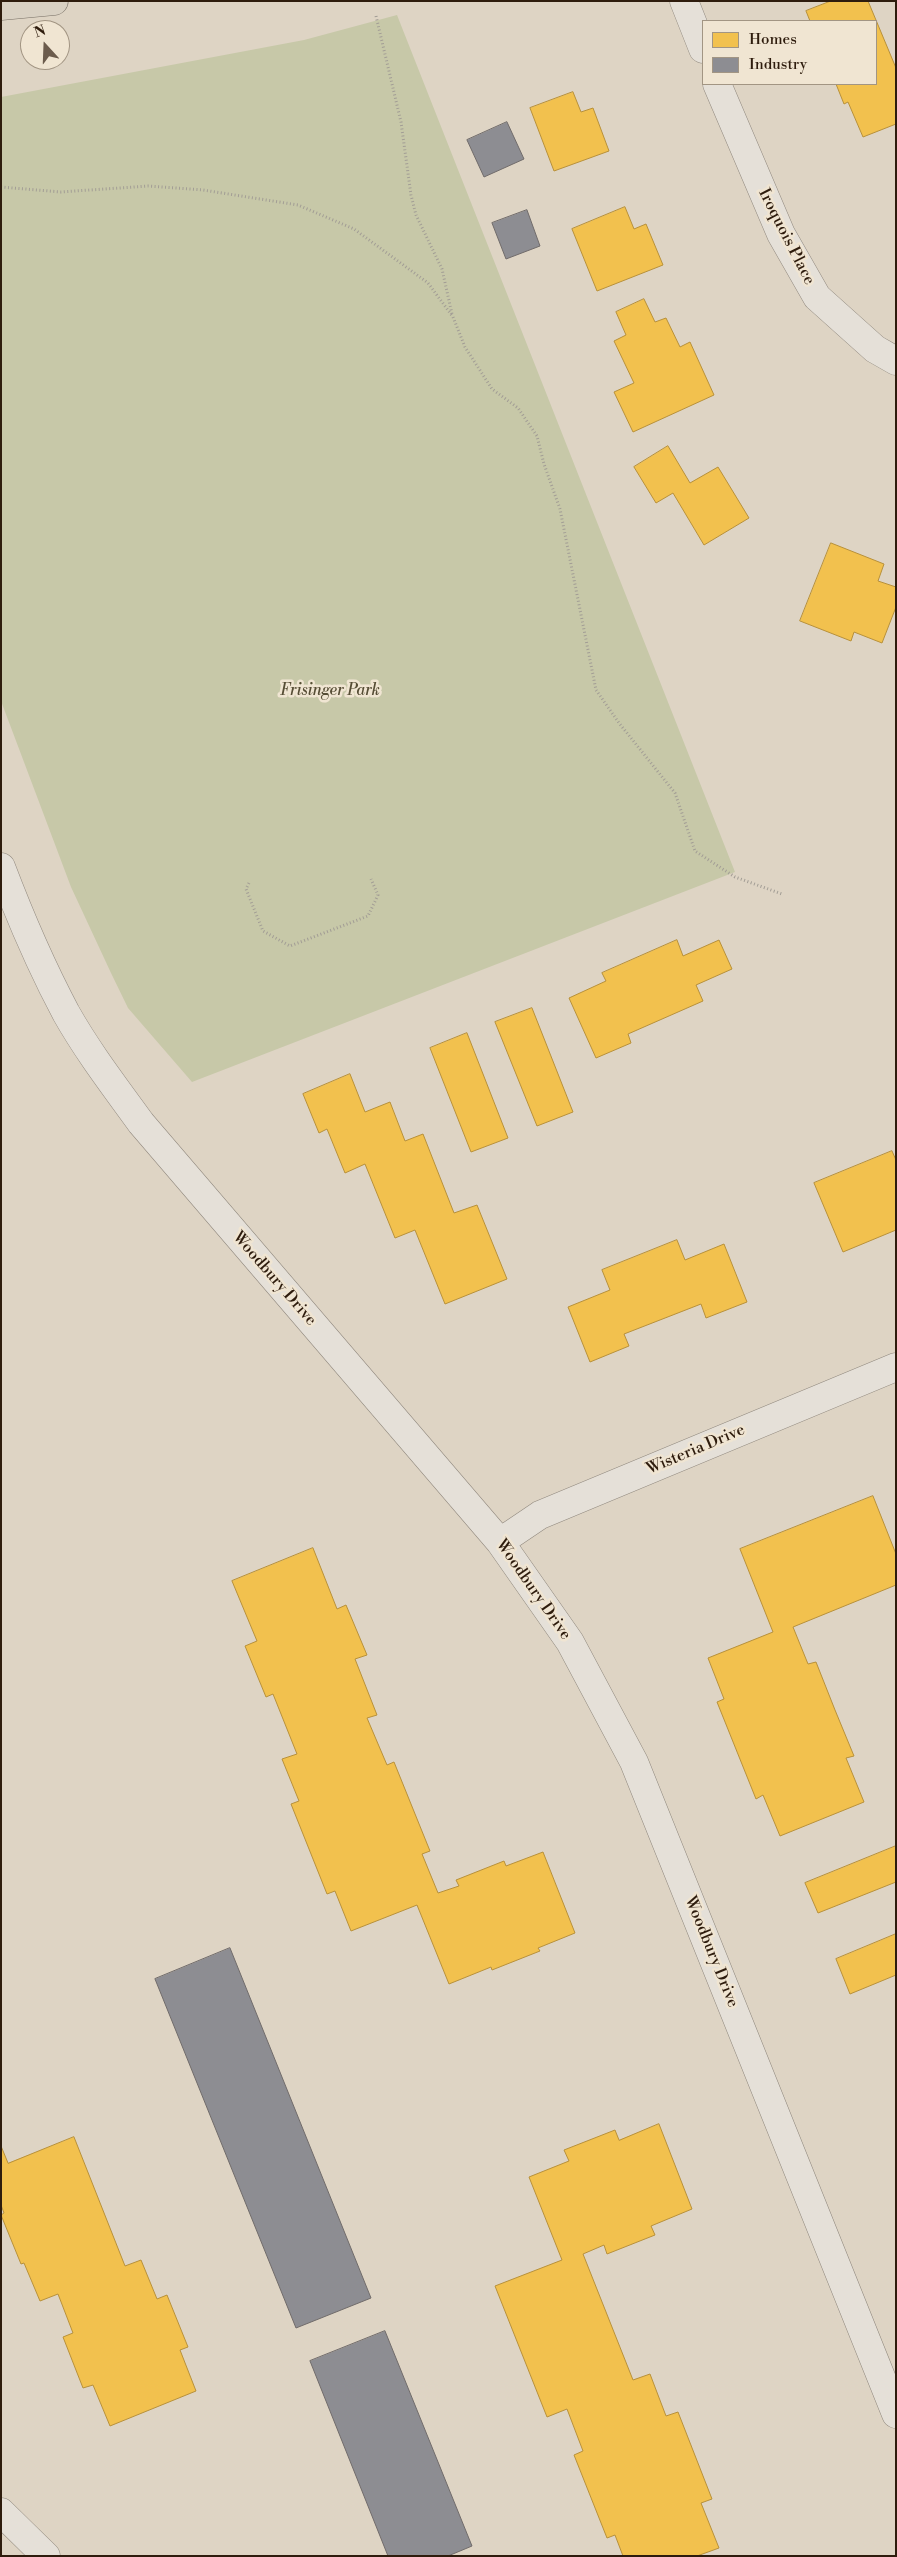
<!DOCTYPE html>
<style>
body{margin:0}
#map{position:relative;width:897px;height:2557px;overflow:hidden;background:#ded4c4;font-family:"Libre Bodoni",serif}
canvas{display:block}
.frame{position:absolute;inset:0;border:2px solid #2e1c0d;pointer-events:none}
.legend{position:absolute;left:702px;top:20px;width:175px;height:65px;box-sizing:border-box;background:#f0e5d2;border:1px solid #a29583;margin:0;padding:6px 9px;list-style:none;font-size:15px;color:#2e1c0d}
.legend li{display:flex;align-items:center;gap:10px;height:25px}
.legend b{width:25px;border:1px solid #a29583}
.north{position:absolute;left:20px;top:20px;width:50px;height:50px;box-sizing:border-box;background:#f0e5d2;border:1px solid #a29583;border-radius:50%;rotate:340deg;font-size:14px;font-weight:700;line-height:20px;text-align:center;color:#2e1c0d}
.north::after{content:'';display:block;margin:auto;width:18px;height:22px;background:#6c5c4d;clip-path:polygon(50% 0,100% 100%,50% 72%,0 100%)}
</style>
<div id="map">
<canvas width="897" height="2557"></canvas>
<div class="frame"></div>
<ul class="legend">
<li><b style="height:14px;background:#f2c14e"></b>Homes</li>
<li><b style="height:14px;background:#8d8d92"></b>Industry</li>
</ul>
<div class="north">N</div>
</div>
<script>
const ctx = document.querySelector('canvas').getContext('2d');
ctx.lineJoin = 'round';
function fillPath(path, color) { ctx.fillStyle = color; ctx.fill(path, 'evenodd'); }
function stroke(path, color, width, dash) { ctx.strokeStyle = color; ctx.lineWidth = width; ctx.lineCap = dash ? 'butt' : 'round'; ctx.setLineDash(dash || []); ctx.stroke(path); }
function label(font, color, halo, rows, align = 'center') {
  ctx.font = font + ' "Libre Bodoni",serif'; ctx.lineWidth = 5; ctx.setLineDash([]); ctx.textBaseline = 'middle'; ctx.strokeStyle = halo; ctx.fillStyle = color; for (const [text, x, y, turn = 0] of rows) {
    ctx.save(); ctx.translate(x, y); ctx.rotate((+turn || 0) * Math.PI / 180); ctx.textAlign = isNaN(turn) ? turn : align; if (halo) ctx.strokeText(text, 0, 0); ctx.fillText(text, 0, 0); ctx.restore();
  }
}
const green = new Path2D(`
 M397,15L735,872L192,1082L128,1008L111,973L71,887L1,701V97L304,40Z`);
const homes = new Path2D(`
 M831,1H868L896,68V124L863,137L848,102L844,104L836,84H876V21H810L806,11Z
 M573,92L581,112L593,108L609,151L554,171L530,108Z
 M625,207L634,229L646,224L663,265L597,291L572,229Z
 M644,299L655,322L666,318L680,347L690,342L714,395L633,432L614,392L634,383L614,341L626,335L616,312Z
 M668,446L690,483L718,467L749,518L704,545L673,493L656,503L634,467Z
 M831,543L884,564L878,581L896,587V607L882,643L854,632L851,641L800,621Z
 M677,940L683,956L719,940L732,969L696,985L703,1001L628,1034L631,1043L596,1058L569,998L606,981L602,973Z
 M532,1008L573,1112L537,1126L495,1022Z
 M467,1033L508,1138L471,1152L430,1048Z
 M350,1074L365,1112L390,1102L405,1141L423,1134L454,1213L477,1205L507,1279L445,1304L415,1230L395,1238L365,1164L345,1173L327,1129L319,1133L303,1094Z
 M892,1151L896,1160V1230L843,1252L814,1183Z
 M677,1240L685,1260L724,1244L747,1302L706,1318L701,1304L624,1334L629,1346L590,1362L568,1307L610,1290L602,1270Z
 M873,1496L896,1554V1585L793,1627L808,1664L816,1662L835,1710L854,1756L846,1758L864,1802L780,1836L763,1795L756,1799L717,1702L724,1699L708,1658L773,1632L740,1549Z
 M313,1548L337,1609L346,1605L367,1655L355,1659L377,1715L367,1718L387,1765L394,1762L430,1851L422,1854L438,1893L459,1886L456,1880L504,1861L506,1866L543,1852L575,1933L538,1948L540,1951L492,1970L491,1967L449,1984L417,1905L351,1931L335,1891L327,1894L291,1804L299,1801L282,1759L297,1754L273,1694L266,1697L245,1646L257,1641L232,1581Z
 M896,1846V1882L818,1913L805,1883Z
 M896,1934V1975L850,1994L836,1959Z
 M659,2124L692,2209L651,2226L655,2235L607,2254L604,2245L583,2254L633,2380L650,2374L666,2416L678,2412L712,2499L701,2503L719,2548L697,2556H623L615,2535L607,2538L574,2455L583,2451L567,2409L547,2417L495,2286L562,2260L529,2177L569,2161L564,2150L615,2130L619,2140Z
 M74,2137L125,2266L141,2260L157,2299L167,2295L188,2347L180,2350L196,2391L110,2426L93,2385L83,2388L63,2337L73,2333L58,2294L40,2301L24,2263L21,2264L1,2215L4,2213L1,2205V2146L8,2163Z`);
const industry = new Path2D(`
 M507,122L524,159L484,177L467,140Z
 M527,210L540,246L506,259L492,223Z
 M230,1948L371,2298L296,2328L155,1979Z
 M385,2331L472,2546L448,2556H388L310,2361Z`);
const path = new Path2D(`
 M376,16L401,122L411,195L416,215L442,269L452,314
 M1,187L61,192L148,186L203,190L298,205L354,229L428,283L453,317L465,347L492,389L518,408L537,436L544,464L560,509L596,690L619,723L675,793L695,851L735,877L782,894
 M249,883L246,889L263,931L290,946L368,916L378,895L371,879`);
const minor = new Path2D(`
 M684,1L703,49
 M717,84L781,234L817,297L875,349L896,361
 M1,867C20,917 41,966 66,1013C88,1052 115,1087 141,1123L500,1542L570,1642L634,1762L896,2414
 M500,1542L540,1515L896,1367
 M1,2512L46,2556`);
const major = new Path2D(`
 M1,6L54,1`);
const streetNames = [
 ["Iroquois Place",786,237,63],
 ["Woodbury Drive",274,1279,49],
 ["Wisteria Drive",696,1450,-23],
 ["Woodbury Drive",533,1590,55],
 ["Woodbury Drive",711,1952,68]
];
const parkNames = [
 ["Frisinger Park",330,691]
];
fillPath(green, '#c7c8a8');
fillPath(homes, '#f2c14e');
stroke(homes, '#b7903a', 1);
fillPath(industry, '#8d8d92');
stroke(industry, '#706b6a', 1);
stroke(minor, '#90887e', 29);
stroke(major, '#776f65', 29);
stroke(path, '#a29d95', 3, [1, 2.5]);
stroke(minor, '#e5e0d8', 28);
stroke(major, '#d9d1c3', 28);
label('16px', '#2e1c0d', '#f0e5d2', streetNames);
label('italic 16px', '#564d35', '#f0e5d2', parkNames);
</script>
